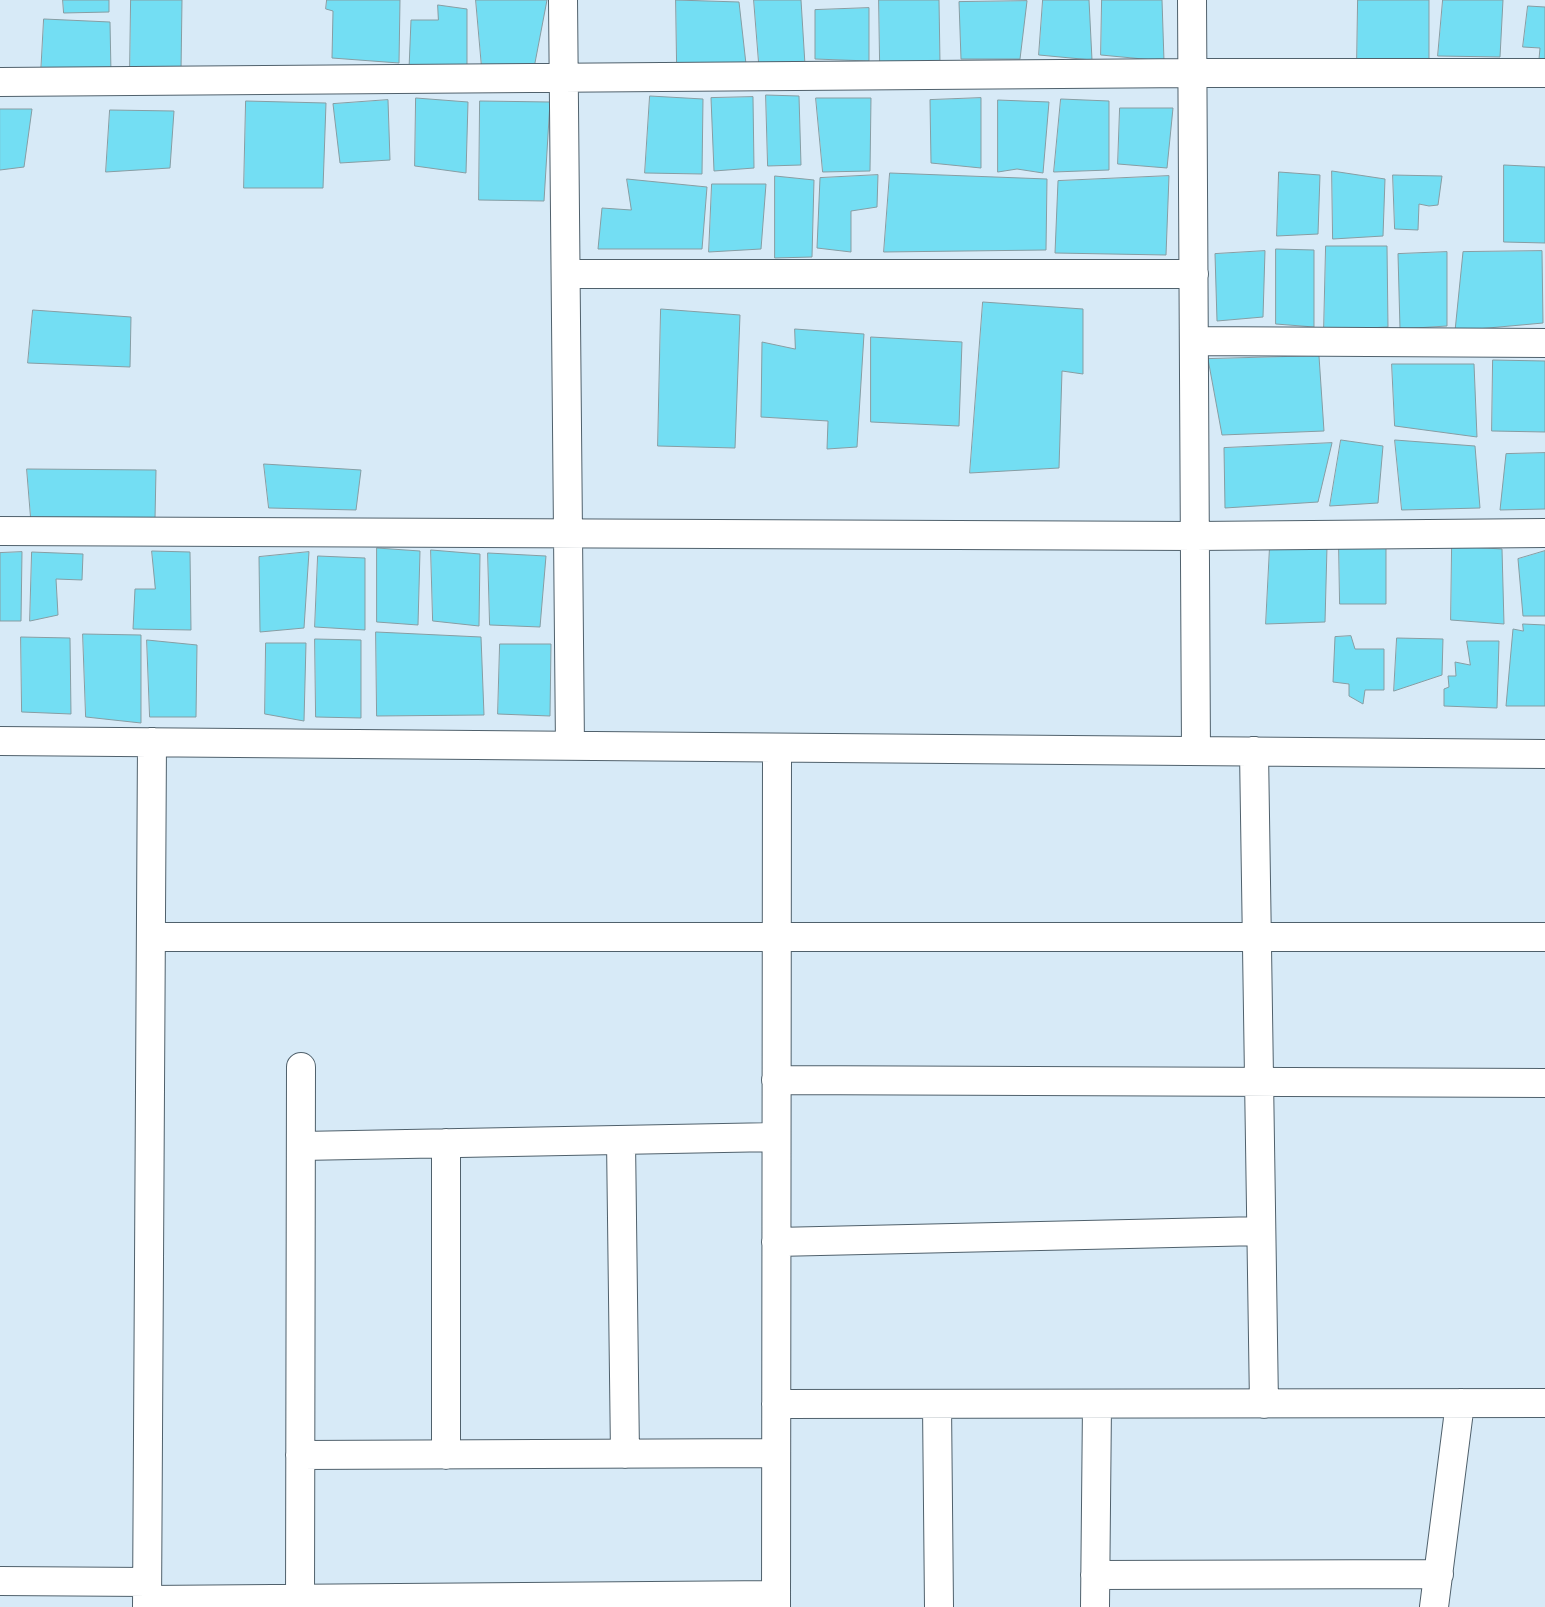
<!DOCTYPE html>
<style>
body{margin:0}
canvas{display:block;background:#d7eaf7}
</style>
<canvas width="1545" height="1607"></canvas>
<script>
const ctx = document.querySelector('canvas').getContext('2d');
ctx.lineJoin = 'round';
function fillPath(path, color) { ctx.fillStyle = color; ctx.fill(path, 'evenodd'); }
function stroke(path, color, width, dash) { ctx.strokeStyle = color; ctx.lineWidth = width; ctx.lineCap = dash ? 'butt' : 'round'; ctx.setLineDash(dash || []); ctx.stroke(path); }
const building = new Path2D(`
 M63,0H109V12L64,13Z
 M131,0H182L181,72L130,69Z
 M327,0H400L399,63L332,58L333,11L326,9Z
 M476,0H547L534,68H482Z
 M676,0L739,2L746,64L677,65Z
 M754,0H801L805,65L759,63Z
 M879,0H939L940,63L880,62Z
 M1043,0H1089L1092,60L1039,55Z
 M1102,0H1162L1164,61L1101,55Z
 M1358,0H1429V63L1357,64Z
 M1443,0H1503L1500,57L1438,56Z
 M1027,1L1020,59H961L959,2Z
 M438,5L467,9V69H409L411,20H438Z
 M1528,6L1545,7V59H1539L1540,48L1523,47Z
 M869,8V61L815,59V10Z
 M44,19L110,22L111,73L41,74Z
 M766,95L799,96L801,165L768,166Z
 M650,96L703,99L702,174L645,173Z
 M753,97L754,168L714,171L711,98Z
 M416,98L468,102L466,173L415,166Z
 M816,98H871L870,171L823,172Z
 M981,98V168L931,163L930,100Z
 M1061,99L1109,101V170L1054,172Z
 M388,100L390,160L340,163L333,104Z
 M998,100L1049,102L1043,173L1017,169L998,172Z
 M246,101L326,103L323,188H244Z
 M480,101L550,102L544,201L479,200Z
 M1120,108H1173L1167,168L1118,164Z
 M0,109H32L24,167L0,170Z
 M110,110L174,111L170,168L106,172Z
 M1504,165L1545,167V243L1504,242Z
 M1332,171L1385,179L1383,236L1333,239Z
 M1279,172L1320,175L1318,234L1277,236Z
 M890,173L1047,179L1046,250L884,252Z
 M878,175L877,207L851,211V252L817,248L820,178Z
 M1393,175L1442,176L1438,205L1429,206L1419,204L1418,230L1395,229Z
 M775,176L814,180L812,257L775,258Z
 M1169,176L1166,255L1055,253L1058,181Z
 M627,179L707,187L702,249H598L602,208L631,210Z
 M712,184H766L761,249L709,252Z
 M1326,246H1387L1388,327L1324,330Z
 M1276,249L1314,250V327L1276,324Z
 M1265,251L1263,317L1217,321L1215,254Z
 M1542,251L1543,323L1455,331L1463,252Z
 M1447,252V326L1400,329L1398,254Z
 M983,302L1083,309V374L1062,371L1059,468L970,473Z
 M661,309L740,315L735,448L658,446Z
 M33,310L131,317L130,367L28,363Z
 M795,329L864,334L857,447L827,449L828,421L761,417L762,342L795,349Z
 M871,337L962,342L959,426L871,422Z
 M1319,356L1324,431L1222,435L1208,359Z
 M1493,360L1545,361V432L1492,431Z
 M1392,364H1474L1477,437L1395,426Z
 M1341,440L1383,446L1378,503L1330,506Z
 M1395,440L1475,446L1480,508L1402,510Z
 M1332,443L1318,502L1225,508L1224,448Z
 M1545,453V509L1500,510L1506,454Z
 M264,464L361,470L356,510L269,508Z
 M27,469L156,470L155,519L31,518Z
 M1270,546L1327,547L1325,622L1266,624Z
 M1452,546L1502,549L1504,624L1451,620Z
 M1339,547L1386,548V604H1340Z
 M377,548L420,551L418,625L377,622Z
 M431,550L480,554L479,626L433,621Z
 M152,551L190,552L191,630L133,629L135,589H155Z
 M1545,551V616H1523L1518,559Z
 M22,552L21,621H0V553Z
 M32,552L83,554L82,580L56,579L58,615L30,621Z
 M309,552L304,628L260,632L259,557Z
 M488,553L546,556L540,627L490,625Z
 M318,556L365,558V630L315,627Z
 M1523,624L1545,625V706H1506L1513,629L1523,631Z
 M376,632L481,637L484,715L377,716Z
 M83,634L141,635V723L86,717Z
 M1351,636L1355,649H1384V690H1365L1363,704L1349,696V684L1333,682L1335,637Z
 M21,637L70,638L71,714L22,712Z
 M1397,638L1443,639L1442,675L1394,691Z
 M315,639L361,640V718L316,717Z
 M147,640L197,645L196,717H150Z
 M1467,641H1499L1497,708L1444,706V689L1449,687L1448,676H1456L1455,662L1470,665Z
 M266,643H306L304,721L265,714Z
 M500,644H551L550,716L498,714Z`);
const street = new Path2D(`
 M563,0L570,746
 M1192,0L1196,751
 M0,82L1193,73H1545
 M566,274H1194
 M1194,341L1545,343
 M0,531L1195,536L1545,533
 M0,741L1545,754
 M1254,751L1264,1404
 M151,937H1545
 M776,1080L1545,1083
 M621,1140L625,1454
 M301,1146L776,1137
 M776,1242L1261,1231
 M776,1404L1545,1403
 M937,1404L939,1607
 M300,1455L776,1453
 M446,1455V1143
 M1095,1575L1439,1574
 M0,1581L147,1582
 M147,1600L776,1595
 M147,1607L152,742
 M300,1607L301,1067
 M776,1607L777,748
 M1095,1607L1097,1404
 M1434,1607L1460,1403`);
fillPath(building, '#73def3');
stroke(building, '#879da3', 1);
stroke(street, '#50616c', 30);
stroke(street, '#fff', 28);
</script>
